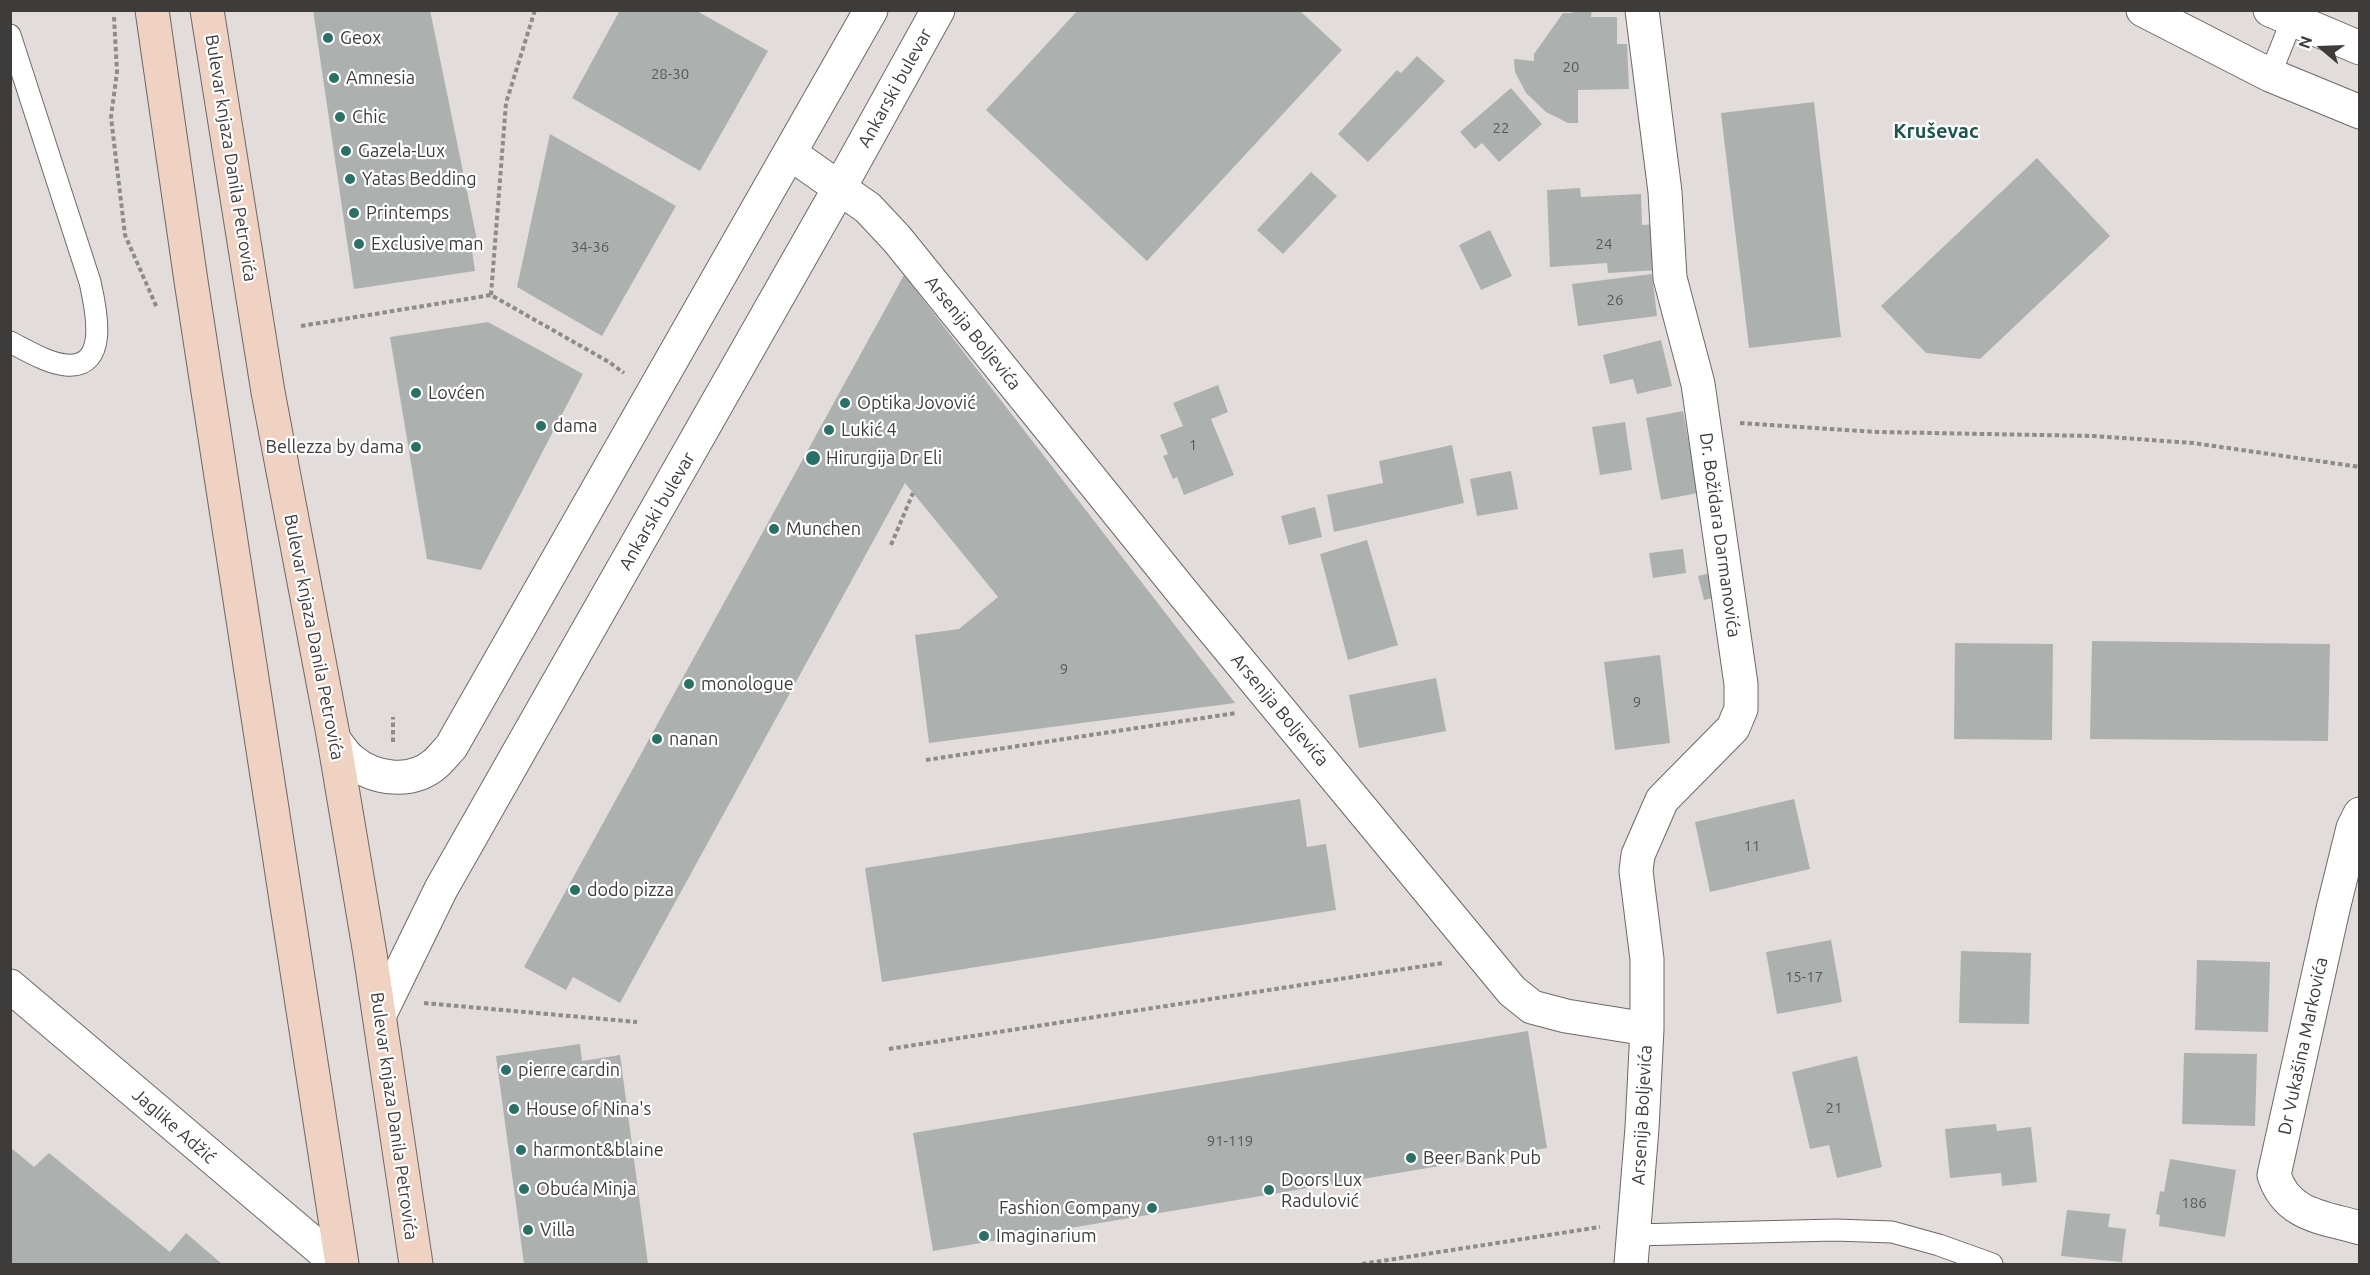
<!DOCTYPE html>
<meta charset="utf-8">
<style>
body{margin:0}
#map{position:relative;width:2370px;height:1275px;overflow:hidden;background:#e2dddb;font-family:Ubuntu,sans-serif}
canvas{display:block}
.frame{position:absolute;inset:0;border:12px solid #3e3c3b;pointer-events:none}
.north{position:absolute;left:2292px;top:18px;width:60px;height:60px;-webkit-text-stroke:4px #fff;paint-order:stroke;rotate:289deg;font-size:16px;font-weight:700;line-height:24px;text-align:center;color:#3e3c3b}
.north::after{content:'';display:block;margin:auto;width:21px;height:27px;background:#3e3c3b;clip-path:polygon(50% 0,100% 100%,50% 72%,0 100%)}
</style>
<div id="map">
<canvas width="2370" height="1275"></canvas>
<div class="frame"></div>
<div class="north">N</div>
</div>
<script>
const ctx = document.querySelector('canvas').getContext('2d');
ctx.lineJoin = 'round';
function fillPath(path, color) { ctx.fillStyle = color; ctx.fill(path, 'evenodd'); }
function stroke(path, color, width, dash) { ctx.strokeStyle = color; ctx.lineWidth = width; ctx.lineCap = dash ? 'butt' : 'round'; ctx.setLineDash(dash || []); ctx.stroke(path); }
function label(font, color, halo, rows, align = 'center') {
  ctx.font = font + ' Ubuntu,sans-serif'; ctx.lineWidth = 4.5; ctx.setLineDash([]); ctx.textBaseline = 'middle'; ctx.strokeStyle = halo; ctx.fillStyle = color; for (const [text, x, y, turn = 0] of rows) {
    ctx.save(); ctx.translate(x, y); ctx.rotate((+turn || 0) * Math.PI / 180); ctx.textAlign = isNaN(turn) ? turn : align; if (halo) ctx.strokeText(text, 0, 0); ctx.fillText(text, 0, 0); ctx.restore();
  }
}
const building = new Path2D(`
 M313,10H430L479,250L472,251L475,271L354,289Z
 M620,10H695L768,51L700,171L572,98Z
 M1078,10H1299L1342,50L1147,261L986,110Z
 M1575,10H1592L1591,17H1617V44H1627L1629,89L1578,90V123H1568L1546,112L1526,93L1515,72L1514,59L1534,61V54L1563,13H1572Z
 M1417,56L1445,81L1368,162L1338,134L1397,70L1401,73Z
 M1511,88L1542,124L1499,162L1482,143L1475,149L1460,132Z
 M1814,102L1841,337L1749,348L1721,113Z
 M550,134L676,206L602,336L517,287Z
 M2037,158L2110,236L1980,359L1926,353L1881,306Z
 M1311,172L1337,196L1283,254L1257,230Z
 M1580,188L1581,197L1641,194L1642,225L1657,224L1659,270L1608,273L1607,263L1550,267L1547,190Z
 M1490,230L1512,276L1481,290L1459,245Z
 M1652,274L1657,316L1578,326L1572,284Z
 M904,275L1235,703L929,743L915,635L959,629L998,597L905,483L620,1003L573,977L566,990L524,967Z
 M488,322L583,374L481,570L427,559L390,337Z
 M1661,340L1672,386L1637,394L1633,379L1610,384L1603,355Z
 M1218,385L1228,412L1211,419L1234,475L1184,495L1177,477L1173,479L1163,456L1168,454L1160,435L1183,426L1173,403Z
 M1683,411L1698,493L1661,500L1646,418Z
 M1625,422L1632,470L1600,475L1592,427Z
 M1452,445L1464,503L1334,532L1327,495L1383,483L1379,461Z
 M1511,471L1518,509L1477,516L1470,479Z
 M1315,507L1322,537L1289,545L1281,516Z
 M1367,540L1398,645L1348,660L1320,554Z
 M1683,549L1686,573L1653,578L1649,553Z
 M1714,572L1720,596L1704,600L1698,576Z
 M2092,641L2330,644L2328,741L2090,739Z
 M1955,643L2053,644L2052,740L1954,739Z
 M1660,655L1670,743L1615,750L1604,662Z
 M1436,678L1446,731L1359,748L1349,695Z
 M1300,799L1307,847L1326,844L1336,910L882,982L865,868Z
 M1794,799L1810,869L1710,892L1695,822Z
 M1831,940L1842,1002L1777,1014L1766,952Z
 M1961,951L2031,953L2029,1024L1959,1023Z
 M2197,960L2270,962L2268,1032L2195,1030Z
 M1528,1031L1547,1148L933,1251L913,1133Z
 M580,1044L582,1061L620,1055L648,1264H524L496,1056Z
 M2184,1053L2257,1054L2255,1126L2182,1124Z
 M1857,1056L1882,1167L1837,1178L1829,1145L1810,1149L1792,1072Z
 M1996,1124L1997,1131L2031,1127L2037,1182L2002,1186L2001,1173L1950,1178L1945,1129Z
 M10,1147L34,1167L49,1153L170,1252L186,1233L222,1264H10Z
 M2170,1159L2236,1170L2225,1237L2159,1226L2160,1215L2156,1214L2160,1191L2164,1192Z
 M2067,1210L2110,1214L2108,1227L2126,1229L2122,1262L2061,1256Z`);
const path = new Path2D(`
 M114,17L117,72L111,117L125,235L157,308
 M491,295L506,103L535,10
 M301,326L491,295L609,362L624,373
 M1740,423L1877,432L2094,436L2193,443L2360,467
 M891,545L913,493
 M393,742V717
 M926,760L1236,713
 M424,1003L637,1022
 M889,1049L1443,963
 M1362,1264L1600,1227`);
const service = new Path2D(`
 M10,35L90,282C95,305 111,369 66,365C47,363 28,351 10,342
 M2270,75L2296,10
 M1634,1235L1835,1230L1892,1232L1939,1245L1992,1264`);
const minor = new Path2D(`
 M1642,10L1665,192L1670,278L1698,384L1741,684V709L1733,728L1662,800L1638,855L1636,871L1647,959V1029
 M791,154L868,208L897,239L1183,593L1512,991L1532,1007L1566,1016L1647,1029L1642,1128L1631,1264
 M334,740C340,747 345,756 352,761C375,780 412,784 435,764C441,759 446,752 451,747L871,10
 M2360,814L2353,828L2333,909L2274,1175C2287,1216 2323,1217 2360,1228
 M10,986L338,1264
 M380,1014L441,889L840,187L938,10`);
const tertiary = new Path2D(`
 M2143,10L2270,75L2360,112
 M2270,10L2360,48`);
const secondary = new Path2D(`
 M152,10L191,281L342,1264
 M207,10L268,392L334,740L370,954L416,1264`);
const markers = [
 [328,38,6,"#297066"],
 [334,78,6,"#297066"],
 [340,117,6,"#297066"],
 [346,151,6,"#297066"],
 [350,179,6,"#297066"],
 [354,213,6,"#297066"],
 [359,244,6,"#297066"],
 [416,393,6,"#297066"],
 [845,403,6,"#297066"],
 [541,426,6,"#297066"],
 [829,430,6,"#297066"],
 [416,447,6,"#297066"],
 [813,458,8,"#297066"],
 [774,529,6,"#297066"],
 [689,684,6,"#297066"],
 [657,739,6,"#297066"],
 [575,890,6,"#297066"],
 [506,1070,6,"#297066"],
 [514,1109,6,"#297066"],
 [521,1150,6,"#297066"],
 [1411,1158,6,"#297066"],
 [524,1189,6,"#297066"],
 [1269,1190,6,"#297066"],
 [1152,1208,6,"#297066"],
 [528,1230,6,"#297066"],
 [984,1236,6,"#297066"]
];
const numberNames = [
 ["20",1571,67],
 ["28-30",670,74],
 ["22",1501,128],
 ["24",1604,244],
 ["34-36",590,247],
 ["26",1615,300],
 ["1",1193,445],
 ["9",1064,669],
 ["9",1637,702],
 ["11",1752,846],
 ["15-17",1804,977],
 ["21",1834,1108],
 ["91-119",1230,1141],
 ["186",2194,1203]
];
const poiNames = [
 ["Geox",340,38],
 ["Amnesia",346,78],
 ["Chic",352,117],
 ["Gazela-Lux",358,151],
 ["Yatas Bedding",362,179],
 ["Printemps",366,213],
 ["Exclusive man",371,244],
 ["Lovćen",428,393],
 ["Optika Jovović",857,403],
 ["dama",553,426],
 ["Lukić 4",841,430],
 ["Bellezza by dama",404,447,"right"],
 ["Hirurgija Dr Eli",826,458],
 ["Munchen",786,529],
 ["monologue",701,684],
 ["nanan",669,739],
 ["dodo pizza",587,890],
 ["pierre cardin",518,1070],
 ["House of Nina's",526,1109],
 ["harmont&blaine",533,1150],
 ["Beer Bank Pub",1423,1158],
 ["Doors Lux",1281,1180],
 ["Radulović",1281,1201],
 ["Obuća Minja",536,1189],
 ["Fashion Company",1140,1208,"right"],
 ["Villa",540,1230],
 ["Imaginarium",996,1236]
];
const streetNames = [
 ["Ankarski bulevar",895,88,-61],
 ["Bulevar knjaza Danila Petrovića",231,158,81],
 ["Arsenija Boljevića",973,333,51],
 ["Ankarski bulevar",657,511,-60],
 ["Dr. Božidara Darmanovića",1720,535,82],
 ["Bulevar knjaza Danila Petrovića",314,637,79],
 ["Arsenija Boljevića",1280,710,50],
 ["Dr Vukašina Markovića",2303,1046,-78],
 ["Arsenija Boljevića",1642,1115,-87],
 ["Bulevar knjaza Danila Petrovića",394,1116,82],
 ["Jaglike Adžić",174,1126,41]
];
const neighbourhoodNames = [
 ["Kruševac",1936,131]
];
fillPath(building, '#acb1b0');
stroke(service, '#6d6968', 23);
stroke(minor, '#6d6968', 35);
stroke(tertiary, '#6d6968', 35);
stroke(secondary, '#6d6968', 35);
stroke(path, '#8f8b8a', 4, [4.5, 3]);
stroke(service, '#fff', 21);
stroke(minor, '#fff', 33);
stroke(tertiary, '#fff', 33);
stroke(secondary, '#efd2c2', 33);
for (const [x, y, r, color] of markers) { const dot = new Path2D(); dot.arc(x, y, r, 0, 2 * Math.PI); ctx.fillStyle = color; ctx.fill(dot); stroke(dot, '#fff', 2); }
label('15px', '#5a5958', null, numberNames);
label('18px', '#3e3c3b', '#fff', poiNames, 'left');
label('18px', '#3e3c3b', '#fff', streetNames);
label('bold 20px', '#1c554d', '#fff', neighbourhoodNames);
</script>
